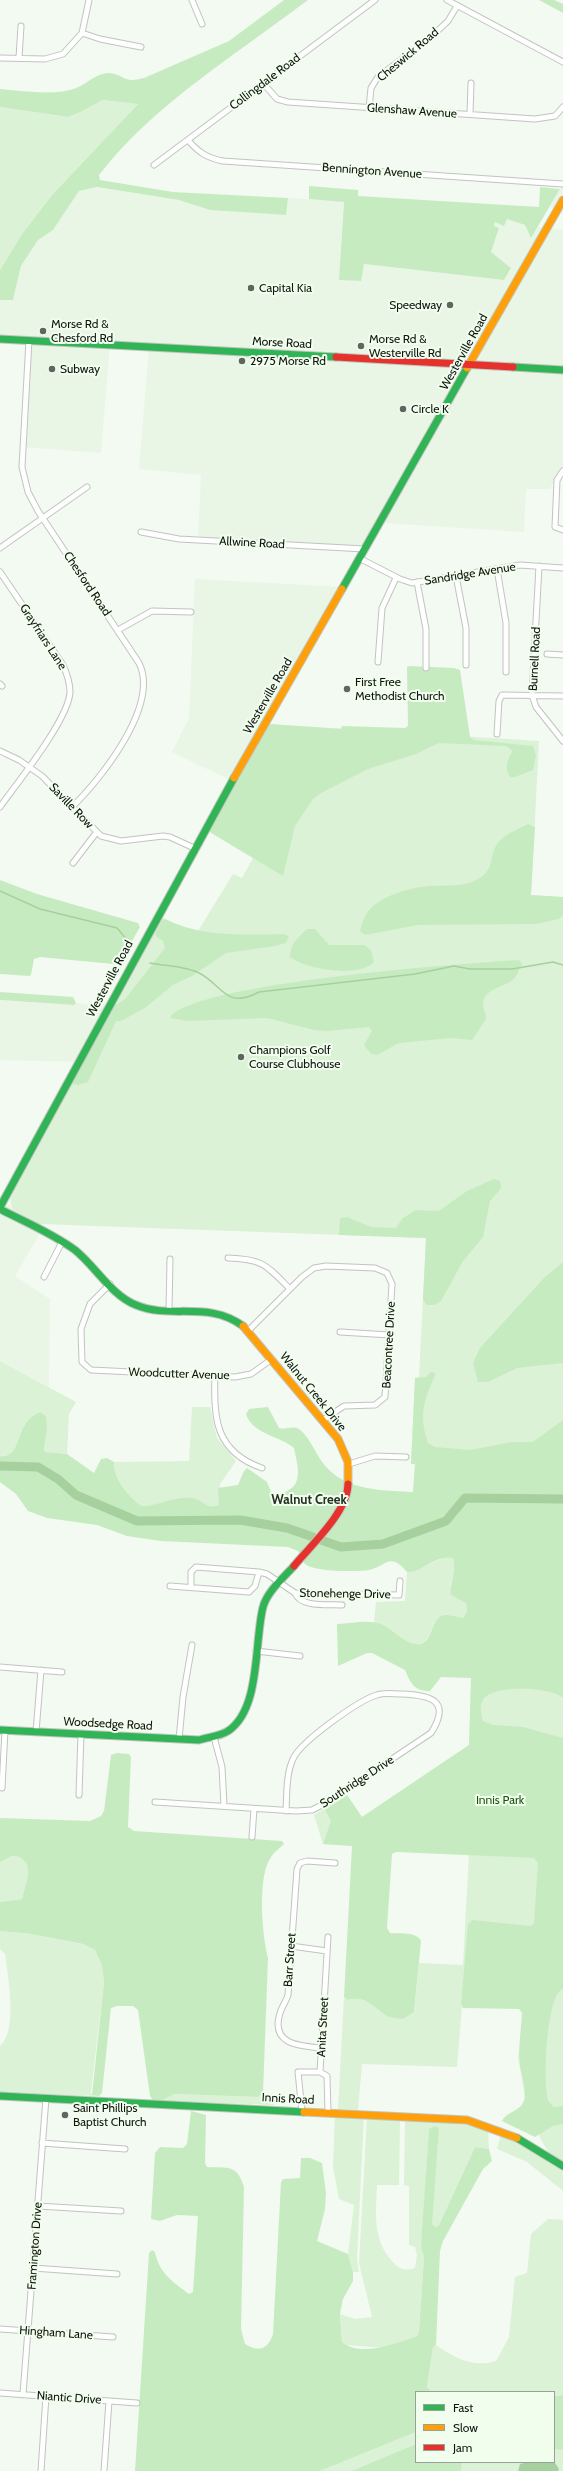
<!DOCTYPE html>
<style>
body{margin:0}
#map{position:relative;width:563px;height:2471px;overflow:hidden;background:#f3faf2;font-family:Cabin,sans-serif}
canvas{display:block}
.legend{position:absolute;left:415px;top:2391px;width:140px;height:72px;box-sizing:border-box;background:#f1feee;border:1px solid #97a195;margin:0;padding:5px 7px;list-style:none;font-size:12px;color:#101510}
.legend li{display:flex;align-items:center;gap:8px;height:20px}
.legend b{width:20px;border:1px solid #97a195}
</style>
<div id="map">
<canvas width="563" height="2471"></canvas>
<ul class="legend">
<li><b style="height:5px;background:#30b455"></b>Fast</li>
<li><b style="height:5px;background:#ff9f0a"></b>Slow</li>
<li><b style="height:5px;background:#e5322d"></b>Jam</li>
</ul>
</div>
<script>
const ctx = document.querySelector('canvas').getContext('2d');
ctx.lineJoin = 'round';
function fillPath(path, color) { ctx.fillStyle = color; ctx.fill(path, 'evenodd'); }
function stroke(path, color, width, dash) { ctx.strokeStyle = color; ctx.lineWidth = width; ctx.lineCap = dash ? 'butt' : 'round'; ctx.setLineDash(dash || []); ctx.stroke(path); }
function label(font, color, halo, rows, align = 'center') {
  ctx.font = font + ' Cabin,sans-serif'; ctx.lineWidth = 4; ctx.setLineDash([]); ctx.textBaseline = 'middle'; ctx.strokeStyle = halo; ctx.fillStyle = color; for (const [text, x, y, turn = 0] of rows) {
    ctx.save(); ctx.translate(x, y); ctx.rotate((+turn || 0) * Math.PI / 180); ctx.textAlign = isNaN(turn) ? turn : align; if (halo) ctx.strokeText(text, 0, 0); ctx.fillText(text, 0, 0); ctx.restore();
  }
}
const built = new Path2D(`
 M563,184V214L550,207Z
 M97,187L179,200L210,210L286,215L288,198L344,201L340,280L363,264L504,280L511,268L491,252L499,228L494,226L495,222L507,218L525,225L531,238L538,227L563,230V467L550,489H526L524,532L382,523L367,548L198,539L201,475L139,469L149,347L110,344L101,453L22,447L29,340L0,338V300H13L21,266L38,240L53,230L79,191Z
 M195,579L344,587L236,783L172,752L189,718Z
 M0,1000L73,1005L76,1003L113,1007L82,1062L0,1060Z
 M0,1205H10L12,1209L39,1224L40,1233L15,1276L50,1299L49,1387L0,1361Z`);
const green = new Path2D(`
 M101,100L138,104L52,195L22,234L0,270V107L68,117L81,112Z
 M269,724L539,741L531,895L563,897V2191L527,2162L497,2149L501,2135L505,2133L518,2139L557,2168L528,2116L518,2056L526,2007L462,2006L457,2067L362,2064L358,2110L338,2109L344,1997L348,2000C366,1995 375,2006 389,2017L414,2012L419,1963L463,1965L469,1853L323,1844L314,1815L347,1795L362,1817L469,1745L478,1496L413,1492L415,1464H411L415,1378L419,1377L426,1238L39,1224L12,1209L10,1198L161,917L184,928L198,931L233,874L242,878L253,858L208,831Z
 M0,1361L76,1402L69,1414L67,1454L47,1452L44,1449L47,1429L40,1412C14,1421 23,1459 0,1456Z
 M192,1407H210L217,1438L236,1461L220,1484L219,1506L208,1508C177,1488 173,1506 141,1506C128,1495 114,1481 114,1462L189,1461Z
 M447,1556L453,1558L455,1566L450,1586L466,1603L467,1611L463,1618C457,1617 449,1614 444,1615C428,1619 435,1645 415,1644C404,1643 388,1626 374,1623L376,1602L405,1601L407,1572C419,1573 434,1560 447,1556Z
 M12,1856L20,1857L27,1864L28,1875L22,1899L0,1902V1862Z
 M0,1931L31,1934L83,1944L95,1950L102,1966L104,1982L91,2092L92,2095L99,2096L0,2093V2046C18,2031 8,1977 5,1954L0,1949Z
 M263,2093L272,2095L274,2105L161,2101L174,2094L258,2097Z
 M335,2114L364,2116L357,2258L359,2272H353L348,2254L354,2205L339,2199L333,2167Z
 M367,2116L399,2119L400,2122L399,2185H377C376,2214 372,2240 393,2262C400,2270 405,2271 415,2268L417,2255L415,2247L409,2245V2186L404,2185L405,2122L408,2119L464,2123L488,2129L489,2149L475,2147L439,2225L436,2227L432,2224L429,2129L422,2245L424,2257L419,2331L417,2336L385,2348L346,2345L342,2342L340,2314L355,2319L372,2317L359,2263Z
 M548,2219L563,2220V2407L561,2395L554,2396V2392L431,2391L427,2387L433,2347L436,2345C454,2358 474,2368 496,2361L509,2337L515,2277L527,2273L531,2234Z
 M416,2432V2444L351,2471H320Z
 M554,2449L563,2450V2471H558L559,2469L551,2462L537,2465L524,2463L518,2471H461L462,2462H554Z`);
const forest = new Path2D(`
 M284,0H308C237,54 154,104 99,175L100,180L173,192L288,198L286,215L210,210L179,200L97,187L79,191L53,230L38,240L21,266L13,300H0V270L22,234L52,195L138,104L102,100L81,112L68,117L0,107V89C21,91 57,96 76,88C87,84 96,73 109,73C125,74 122,84 144,78L229,41Z
 M539,0H554L563,4V13Z
 M309,186L358,190V196L539,207L540,187L560,189L531,238L525,225L507,219L504,226L495,222L494,226L499,228L491,252L511,268L504,280L364,264L361,281L339,280L344,202L309,199Z
 M410,666L454,668L460,670L470,737L474,740L533,746L536,755L533,770L515,777H510C504,768 507,761 512,752L511,749L506,746L439,743L416,754L368,769L321,793L313,799L295,826L283,876L208,831L269,724L341,729L342,726L405,728L408,726L407,667Z
 M528,824L535,827L531,895L563,897V915L559,919L536,924L418,925L365,935L360,931C362,923 365,913 372,907C385,895 412,887 429,886C444,885 459,887 474,881C496,871 488,859 497,844C503,835 518,829 528,824Z
 M0,880L37,894L138,923L140,927L120,962L113,964L40,957L34,959L31,975L29,976L0,974Z
 M165,919C201,937 243,935 283,934L289,936L286,943L275,946L226,953L192,976L173,985L145,1008L121,1021H116L88,1082L78,1085L73,1084L72,1080L113,1007L125,999L165,948L163,941L157,937L155,934L162,920Z
 M307,929H315L329,945H364L371,950L374,962C359,978 307,970 290,957C290,944 298,937 307,929Z
 M519,960L522,964C519,969 517,976 513,980C504,987 483,989 483,1004C483,1009 486,1013 486,1019L472,1040L451,1038L399,1043L377,1055L371,1054L364,1045L372,1031L369,1027L327,1031L314,1030L267,1018L188,1021L170,1018C190,983 468,963 519,960Z
 M0,992L73,997L76,1003L74,1005L0,1000Z
 M494,1179L500,1181L501,1188L490,1201L483,1237L463,1261L441,1301L434,1305H427L423,1300L426,1238L339,1235L340,1218L347,1217L371,1227L396,1228L403,1218L416,1210L439,1211L467,1191Z
 M563,1262V1363L517,1368L488,1382H478L473,1363L480,1348L545,1277Z
 M431,1372L435,1373V1376C423,1401 419,1416 428,1443L435,1447L470,1450L512,1442H533L563,1420V1698C551,1687 492,1684 483,1700C479,1707 481,1714 483,1721L493,1725L523,1727L563,1738V1989C546,1994 543,2083 548,2100C549,2103 552,2105 554,2107L563,2106V2124L553,2126L535,2137L502,2121C506,2112 518,2112 523,2103C528,2094 522,2076 520,2066C518,2049 521,2030 522,2013L519,2009L463,2008L461,2004L468,1924L472,1920L531,1926L534,1923L538,1863L534,1858L396,1852L392,1854L387,1928L390,1933C400,1934 416,1931 421,1941L414,2012L403,2019C398,2018 391,2018 387,2016C373,2007 366,1995 348,2000L344,1997L352,1846L323,1844L331,1821L325,1810L347,1795L362,1817L469,1745L471,1678L441,1677L430,1691C414,1691 411,1684 405,1670L372,1653H367L338,1666L337,1624C351,1624 372,1618 385,1626C395,1632 408,1646 420,1644C434,1641 430,1618 444,1615C449,1614 457,1617 463,1618L467,1611L466,1603L451,1595C449,1582 457,1571 453,1558C435,1554 423,1573 407,1572C389,1551 386,1567 369,1570C358,1572 313,1572 305,1564C302,1561 300,1554 298,1551L288,1547L161,1541L127,1536L97,1525L47,1518L28,1511L16,1494L0,1482V1456C23,1459 14,1421 40,1412L46,1416L47,1429L44,1449L46,1452L67,1454L94,1473L101,1459L107,1458L114,1462C114,1481 128,1495 141,1506C158,1506 175,1496 191,1498C203,1499 207,1511 219,1505L218,1488L238,1485L244,1471L247,1468L267,1482L272,1494C279,1495 281,1494 287,1491C304,1483 297,1464 294,1448C280,1436 252,1434 246,1414L249,1409L268,1407L279,1428C286,1430 292,1425 299,1429C307,1434 315,1451 320,1459C341,1491 378,1490 413,1492L415,1464H411L415,1378L426,1377Z
 M117,1753L129,1754L131,1757L128,1827L134,1831L282,1841L284,1844C280,1848 274,1852 271,1857C257,1877 262,1935 268,1958L263,2093L258,2097L174,2094L161,2101L153,2100L150,2096L138,2010L133,2006H117L111,2008L102,2093L99,2096L92,2095L104,1982L102,1966L95,1950L83,1944L31,1934L0,1931V1902L22,1899L28,1875L27,1864L20,1857L12,1856L0,1862V1818L90,1821L101,1816L104,1811L111,1755Z
 M191,2111L206,2115L205,2163L207,2167C228,2168 237,2164 244,2187L241,2329L245,2344C259,2353 268,2349 273,2334L281,2182L283,2179L300,2178L301,2158H310L322,2163L326,2193L325,2209L317,2241L348,2254L353,2272V2281L343,2299L340,2314L342,2342C361,2358 397,2343 417,2336L419,2331L424,2257L421,2245L429,2129L435,2126L439,2128L432,2224L436,2227L439,2225L475,2147L489,2149L492,2161L483,2169L443,2241L440,2251L436,2345L433,2347L427,2387L431,2391L492,2392H416V2432L320,2471H135L149,2253L152,2250L155,2252C159,2273 173,2282 189,2294L193,2292L198,2216L177,2215L160,2221L151,2219L155,2153L160,2147L183,2148L187,2144Z
 M563,2395V2450L554,2449V2396Z
 M416,2444V2462H462L461,2471H351Z`);
const water = new Path2D(`
 M524,2463H555L559,2469L558,2471H518L520,2464Z`);
const stream = new Path2D(`
 M0,891L40,909L117,928L128,941
 M150,963C165,966 186,966 199,973C223,985 225,1010 259,992L415,974L454,966L470,969H512L553,962L563,965`);
const river = new Path2D(`
 M0,1466L38,1467L58,1479L76,1495L137,1521L240,1520L287,1528L313,1537
 M321,1540L341,1547L383,1544L446,1521L465,1498L563,1499`);
const street = new Path2D(`
 M192,0L202,24
 M447,0L563,62
 M82,33L100,39L141,47
 M0,58L45,59L63,54L82,33L89,0
 M19,58L21,26
 M263,83L277,99L288,102L535,119L555,116L563,107
 M369,108L371,88L378,77L431,37L448,21L457,6
 M470,114L471,83
 M188,140C198,152 207,158 223,161L563,184
 M154,165L375,0
 M29,340L22,467L28,492L38,511L139,663C160,705 101,779 72,807
 M563,471L557,480L555,527L563,530
 M141,532L179,539L365,549
 M0,548L87,487
 M359,558L400,579L412,583L520,565L563,568
 M539,566L532,695L536,707L563,741
 M497,569L506,623V672
 M0,572L63,665C67,674 70,682 70,692C69,719 17,783 0,807
 M456,576L466,628V665
 M417,582L426,629V668
 M118,630L152,611L191,612
 M547,654L563,655
 M378,662L382,608L396,578
 M0,684L2,686
 M497,734L499,701L502,695L563,696
 M0,751L19,760L42,776L101,836L121,841L163,836L170,837L194,848
 M73,863L96,833
 M228,1258C263,1259 266,1265 290,1289
 M44,1277L62,1242
 M110,1284L90,1304L81,1329L82,1362L91,1370L235,1377L251,1374L272,1359
 M169,1310L170,1259
 M249,1330L302,1277L314,1268L326,1266L375,1268L387,1273L392,1284L385,1397L375,1405L344,1406L323,1420
 M340,1332L390,1335
 M215,1376C213,1419 216,1452 262,1468
 M349,1464L375,1456L406,1457
 M170,1586L249,1592L255,1586L259,1572
 M191,1587V1572L196,1567L259,1572L267,1574L295,1593L399,1595L400,1581
 M295,1593C301,1608 328,1604 342,1605
 M256,1651L300,1656
 M0,1667L62,1672
 M36,1732L41,1670
 M214,1737L222,1767L224,1806
 M179,1739L183,1697L192,1645
 M2,1788L5,1730
 M79,1795L81,1734
 M155,1802L296,1811L312,1810L326,1803L431,1733C452,1700 430,1695 401,1694C394,1694 384,1692 377,1695C359,1700 300,1742 293,1759C286,1774 287,1794 286,1811
 M252,1837L254,1809
 M291,1946L327,1951
 M322,2048C300,2046 270,2045 280,2013C282,2006 286,2002 288,1995L297,1869L300,1863L307,1861L335,1863
 M320,2072L328,1937
 M302,2111L298,2072H320L327,2076L328,2112
 M42,2143L125,2149
 M38,2206L121,2211
 M33,2268L117,2274
 M0,2329L113,2337
 M0,2393L137,2403
 M23,2394L46,2098
 M41,2471L46,2396
 M104,2471L109,2401`);
const fast = new Path2D(`
 M0,339L336,357
 M513,367L563,370
 M342,589L467,368
 M0,1207L234,778
 M0,1209C25,1222 52,1233 75,1250C96,1267 111,1295 136,1305C172,1320 207,1300 243,1326
 M0,1730L199,1740C208,1737 221,1736 228,1731C261,1709 254,1643 263,1607C267,1592 283,1578 294,1566
 M0,2096L304,2112
 M517,2138L563,2166`);
const slow = new Path2D(`
 M467,368L563,200
 M234,778L342,589
 M243,1326L338,1439L348,1462V1484
 M304,2112L467,2120L517,2138`);
const jam = new Path2D(`
 M336,357L513,367
 M294,1566C311,1545 348,1512 348,1484`);
const markers = [
 [251,288,4,"#5f655f"],
 [450,305,4,"#5f655f"],
 [43,331,4,"#5f655f"],
 [361,346,4,"#5f655f"],
 [242,361,4,"#5f655f"],
 [52,369,4,"#5f655f"],
 [403,409,4,"#5f655f"],
 [347,689,4,"#5f655f"],
 [241,1057,4,"#5f655f"],
 [65,2115,4,"#5f655f"]
];
const streetNames = [
 ["Cheswick Road",408,55,-40],
 ["Collingdale Road",265,82,-37],
 ["Glenshaw Avenue",412,111,4],
 ["Bennington Avenue",372,171,4],
 ["Morse Road",282,343,3],
 ["Westerville Road",464,352,-61],
 ["Allwine Road",252,543,3],
 ["Sandridge Avenue",470,574,-9],
 ["Chesford Road",87,584,56],
 ["Grayfriars Lane",43,637,57],
 ["Burnell Road",535,659,-87],
 ["Westerville Road",268,696,-60],
 ["Saville Row",71,806,46],
 ["Westerville Road",110,979,-62],
 ["Beacontree Drive",389,1345,-87],
 ["Woodcutter Avenue",179,1374,2],
 ["Walnut Creek Drive",313,1392,51],
 ["Stonehenge Drive",345,1594,1],
 ["Woodsedge Road",108,1724,3],
 ["Southridge Drive",357,1782,-33],
 ["Barr Street",290,1960,-86],
 ["Anita Street",323,2027,-87],
 ["Innis Road",288,2099,3],
 ["Framington Drive",35,2246,-86],
 ["Hingham Lane",56,2333,4],
 ["Niantic Drive",69,2398,4]
];
const poiNames = [
 ["Capital Kia",259,288],
 ["Speedway",442,305,"right"],
 ["Morse Rd &",51,324],
 ["Chesford Rd",51,338],
 ["Morse Rd &",369,339],
 ["Westerville Rd",369,353],
 ["2975 Morse Rd",250,361],
 ["Subway",60,369],
 ["Circle K",411,409],
 ["First Free",355,682],
 ["Methodist Church",355,696],
 ["Champions Golf",249,1050],
 ["Course Clubhouse",249,1064],
 ["Saint Phillips",73,2108],
 ["Baptist Church",73,2122]
];
const parkNames = [
 ["Innis Park",500,1800]
];
const neighbourhoodNames = [
 ["Walnut Creek",309,1500]
];
fillPath(built, '#e9f6e6');
fillPath(green, '#dbf2d6');
fillPath(forest, '#c7ebc0');
fillPath(water, '#a6d09d');
stroke(stream, '#a6d09d', 1.5);
stroke(river, '#a6d09d', 9);
stroke(street, '#c0c5bf', 7);
stroke(fast, '#c0c5bf', 9);
stroke(slow, '#c0c5bf', 9);
stroke(jam, '#c0c5bf', 9);
stroke(street, '#fdfefd', 5);
stroke(fast, '#30b455', 7);
stroke(slow, '#ff9f0a', 7);
stroke(jam, '#e5322d', 7);
for (const [x, y, r, color] of markers) { const dot = new Path2D(); dot.arc(x, y, r, 0, 2 * Math.PI); ctx.fillStyle = color; ctx.fill(dot); stroke(dot, '#f1feee', 1.5); }
label('12px', '#101510', '#f1feee', streetNames);
label('12px', '#101510', '#f1feee', poiNames, 'left');
label('12px', '#1c530d', '#f1feee', parkNames);
label('bold 13px', '#273125', '#f1feee', neighbourhoodNames);
</script>
